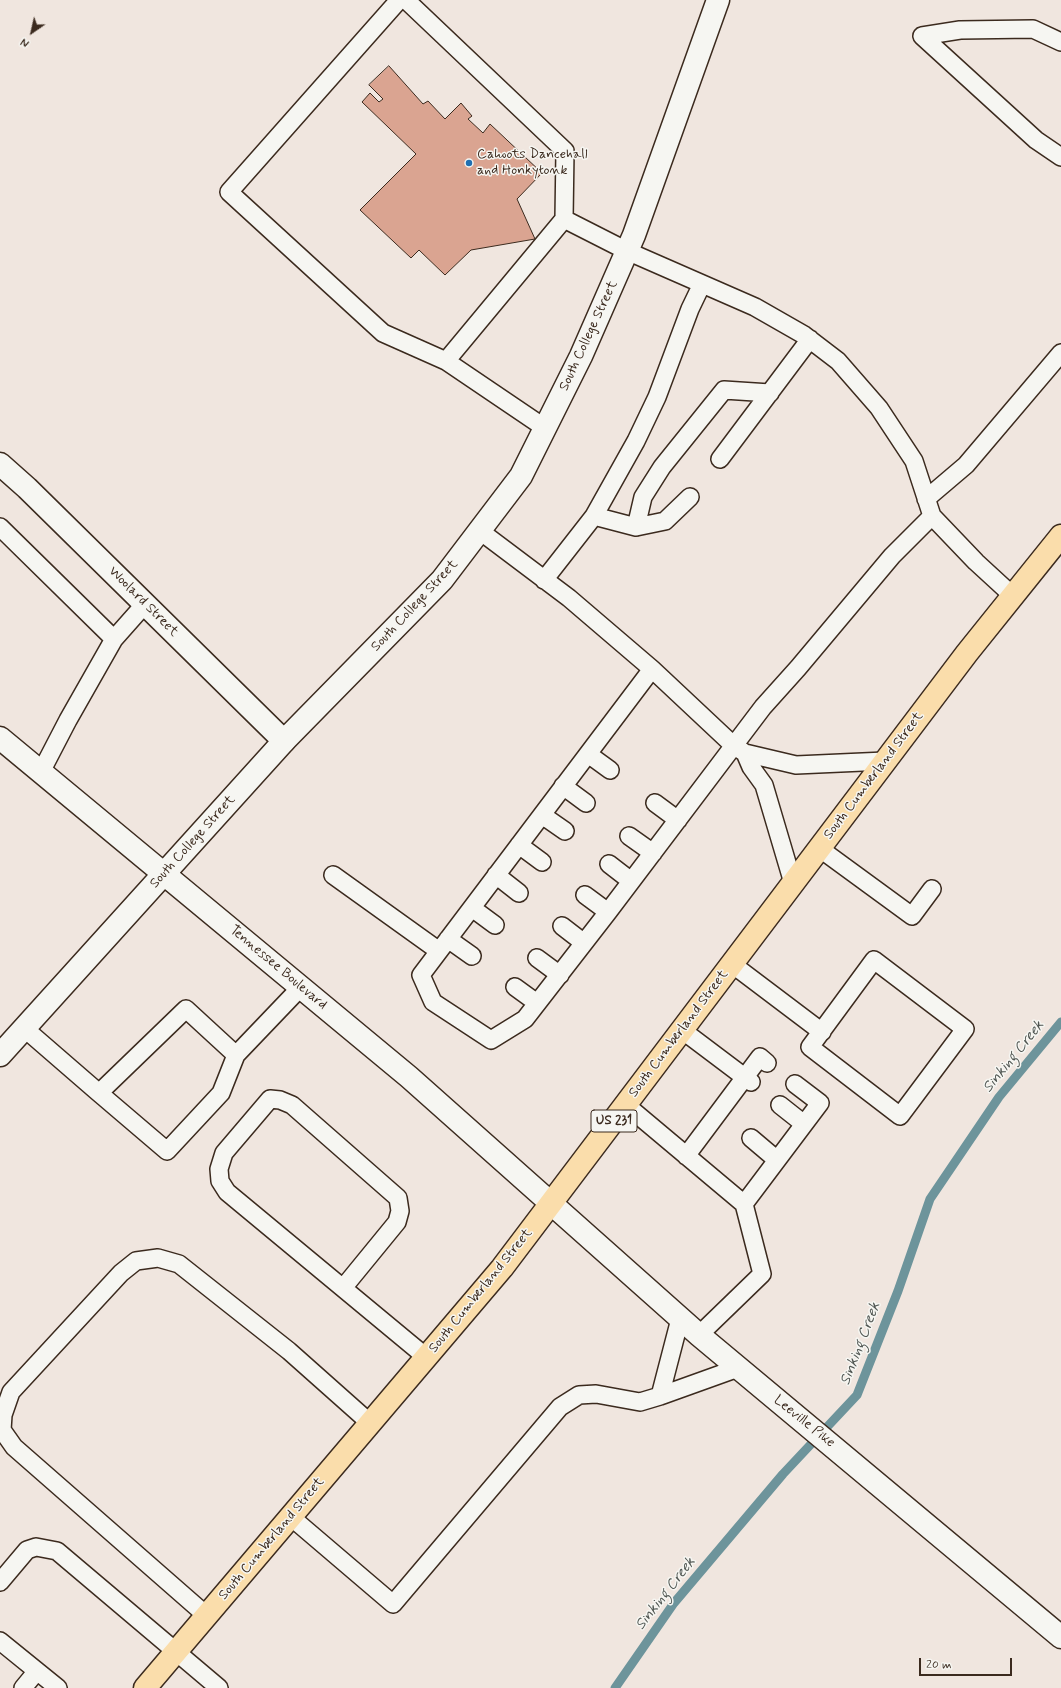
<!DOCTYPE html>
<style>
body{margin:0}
#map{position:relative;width:1061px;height:1688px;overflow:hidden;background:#f0e6df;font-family:Mynerve,sans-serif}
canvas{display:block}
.north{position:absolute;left:12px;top:12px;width:40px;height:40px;-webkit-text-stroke:3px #f6f6f2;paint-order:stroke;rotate:214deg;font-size:11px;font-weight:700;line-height:16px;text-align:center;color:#3b2a1e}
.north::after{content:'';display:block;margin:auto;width:14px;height:18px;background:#3b2a1e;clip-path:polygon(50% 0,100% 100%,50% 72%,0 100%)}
.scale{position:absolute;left:919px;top:1658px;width:93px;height:18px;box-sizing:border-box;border:2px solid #3b2a1e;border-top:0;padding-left:5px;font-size:12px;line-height:14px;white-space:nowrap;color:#3b2a1e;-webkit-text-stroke:3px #f6f6f2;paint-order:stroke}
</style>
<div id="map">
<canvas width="1061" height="1688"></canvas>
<div class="north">N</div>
<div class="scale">20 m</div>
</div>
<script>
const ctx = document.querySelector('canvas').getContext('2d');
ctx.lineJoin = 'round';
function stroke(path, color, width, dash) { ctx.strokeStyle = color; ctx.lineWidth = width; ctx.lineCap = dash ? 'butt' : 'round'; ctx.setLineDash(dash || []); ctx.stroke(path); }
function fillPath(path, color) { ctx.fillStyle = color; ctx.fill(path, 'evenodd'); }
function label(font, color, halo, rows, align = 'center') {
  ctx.font = font + ' Mynerve,sans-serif'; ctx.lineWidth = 3; ctx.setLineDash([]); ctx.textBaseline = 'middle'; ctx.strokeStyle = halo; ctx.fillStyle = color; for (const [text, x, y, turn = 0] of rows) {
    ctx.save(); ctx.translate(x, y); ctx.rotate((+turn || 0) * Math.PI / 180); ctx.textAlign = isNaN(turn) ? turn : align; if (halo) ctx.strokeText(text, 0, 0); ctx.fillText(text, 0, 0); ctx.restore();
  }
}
const stream = new Path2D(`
 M615,1688L674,1603L783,1474L857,1395L898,1291L930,1199L999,1097L1061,1022`);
const building = new Path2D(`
 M389,66L423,104L428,101L445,119L461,103L472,116L468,119L483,133L490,124L542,173L517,199L535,239L471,250L445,275L419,250L411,258L360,210L416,154L362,102L370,93L379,102L383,99L369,85Z`);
const lane = new Path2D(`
 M399,0L229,192L383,333L446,361
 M406,0L565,151L564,219
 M1061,42L1033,29L960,30L922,36L1036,140L1061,157
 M545,428L446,361L564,219L627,251L755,307L804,335L838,361L879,408L914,461L932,516L976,562L1013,596
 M720,459L810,339
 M926,499L966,465L1061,353
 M594,516L636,527L665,521L690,497
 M0,527L114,639
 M636,527L643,497L662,467L724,390L770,393
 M480,531L569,598L652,669L733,745L745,753L796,765L885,761
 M544,580L594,516L636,441L657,397L690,309L702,284
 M652,669L421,975L433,1002L491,1040L525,1019L608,912L763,707L798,668L892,556L932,516
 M745,753L751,767L764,785L793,883
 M588,754L610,770
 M41,772L68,720L114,639L145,604
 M563,786L586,803
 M655,803L678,820
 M542,815L565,831
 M629,836L653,853
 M519,845L542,862
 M819,848L912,916L932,889
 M609,864L631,881
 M333,875L439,951
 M496,875L519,893
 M585,895L608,912
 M472,908L495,925
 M562,926L584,943
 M448,939L472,956
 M537,958L560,975
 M874,960L965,1029L900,1116L810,1047Z
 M732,964L822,1032
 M515,987L537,1003
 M24,1028L99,1093L186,1009L236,1055
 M682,1030L751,1082
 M99,1093L167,1151L221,1093L236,1055L301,987
 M626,1105L744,1204L762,1274L699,1335
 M780,1105L804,1124
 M751,1138L777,1160
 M686,1156L760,1057L767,1063
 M744,1204L820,1103L795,1084
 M343,1288L397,1222L400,1211L398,1198L292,1105L280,1100L270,1099L224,1153L219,1169L220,1181L227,1192L426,1357
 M660,1396L680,1319
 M291,1517L393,1604L560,1407L579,1395L596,1394L640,1402L660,1396L738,1368
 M0,1582L27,1550L36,1547L57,1551L219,1688
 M207,1616L14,1447L2,1430L3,1415L11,1392L121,1273L136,1261L158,1258L179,1264L289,1351L370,1423
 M0,1641L58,1688
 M23,1688L37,1671`);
const street = new Path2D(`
 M0,464L27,488L284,741`);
const secondary = new Path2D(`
 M0,738L409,1077L699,1335L1061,1637
 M0,1055L284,741L442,580L521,476L581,356L634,235L718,0`);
const primary = new Path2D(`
 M145,1688L502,1268L967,653L1061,536`);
const markers = [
 [469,163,4,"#1f6fb2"]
];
const shields = [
 [614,1121,46]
];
const shieldNames = [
 ["US 231",614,1121]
];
const poiNames = [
 ["Cahoots Dancehall",477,155],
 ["and Honkytonk",477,171]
];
const streetNames = [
 ["South College Street",589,336,-65],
 ["Woolard Street",143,602,45],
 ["South College Street",415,606,-47],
 ["South Cumberland Street",874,776,-53],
 ["South College Street",193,842,-48],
 ["Tennessee Boulevard",278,968,40],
 ["South Cumberland Street",679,1034,-53],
 ["South Cumberland Street",481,1291,-51],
 ["Leeville Pike",804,1422,39],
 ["South Cumberland Street",272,1539,-50]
];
const waterNames = [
 ["Sinking Creek",1014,1057,-51],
 ["Sinking Creek",861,1344,-69],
 ["Sinking Creek",666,1594,-52]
];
stroke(stream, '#6d949b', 9);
fillPath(building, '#daa491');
stroke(building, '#3b2a1e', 1);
stroke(lane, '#3b2a1e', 20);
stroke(street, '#3b2a1e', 25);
stroke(secondary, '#3b2a1e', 25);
stroke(primary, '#3b2a1e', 25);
stroke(lane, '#f6f6f2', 17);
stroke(street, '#f6f6f2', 22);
stroke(secondary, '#f6f6f2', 22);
stroke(primary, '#faddab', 22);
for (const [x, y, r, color] of markers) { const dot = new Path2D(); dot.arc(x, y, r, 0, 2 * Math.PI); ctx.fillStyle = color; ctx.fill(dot); stroke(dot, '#f6f6f2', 1.5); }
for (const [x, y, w] of shields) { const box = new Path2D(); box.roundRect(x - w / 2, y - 11, w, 22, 3); ctx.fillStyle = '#f6f6f2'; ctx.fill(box); stroke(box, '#3b2a1e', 1); }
label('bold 13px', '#3b2a1e', null, shieldNames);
label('14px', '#3b2a1e', '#f6f6f2', poiNames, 'left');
label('14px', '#3b2a1e', '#f6f6f2', streetNames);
label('italic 15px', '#505652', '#f6f6f2', waterNames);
</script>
